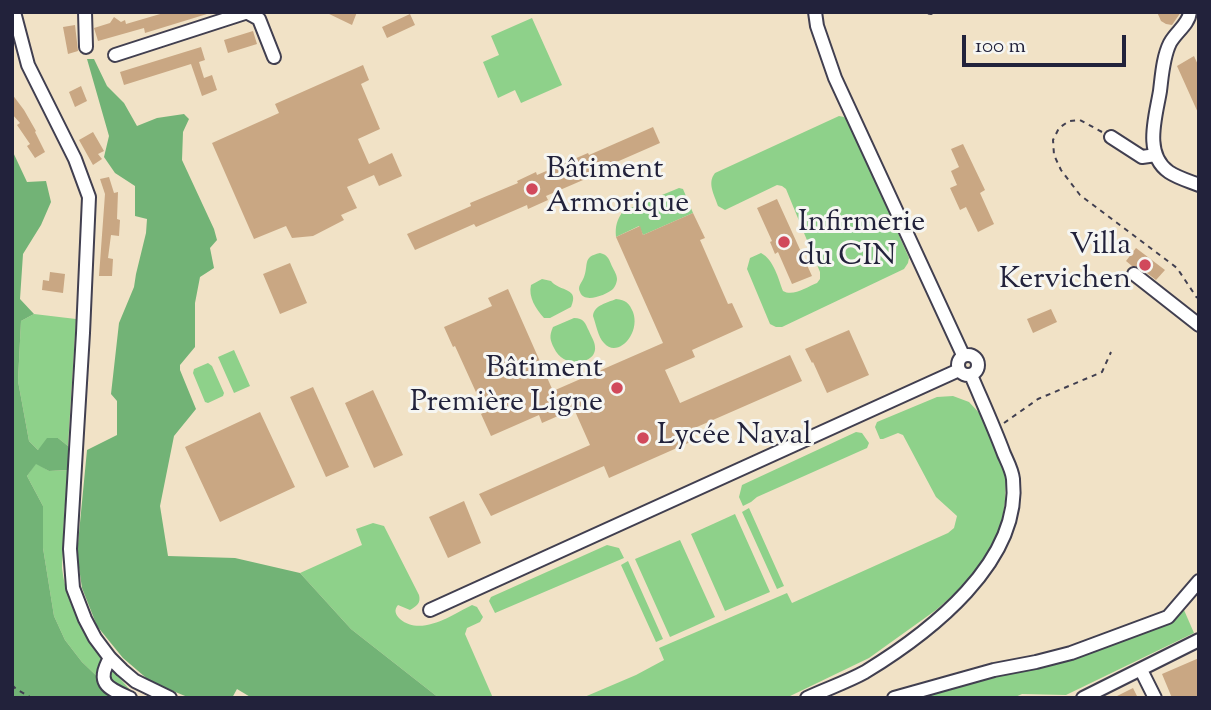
<!DOCTYPE html>
<meta charset="utf-8">
<style>
body{margin:0}
#map{position:relative;width:1211px;height:710px;overflow:hidden;background:#f1e2c6;font-family:"Sorts Mill Goudy",serif}
canvas{display:block}
.frame{position:absolute;inset:0;border:14px solid #22223b;pointer-events:none}
.scale{position:absolute;left:962px;top:35px;width:164px;height:32px;box-sizing:border-box;border:4px solid #22223b;border-top:0;padding-left:9px;font-size:21px;line-height:24px;white-space:nowrap;color:#22223b;-webkit-text-stroke:5px #f6f6f2;paint-order:stroke}
</style>
<div id="map">
<canvas width="1211" height="710"></canvas>
<div class="frame"></div>
<div class="scale">100 m</div>
</div>
<script>
const ctx = document.querySelector('canvas').getContext('2d');
ctx.lineJoin = 'round';
function fillPath(path, color) { ctx.fillStyle = color; ctx.fill(path, 'evenodd'); }
function stroke(path, color, width, dash) { ctx.strokeStyle = color; ctx.lineWidth = width; ctx.lineCap = dash ? 'butt' : 'round'; ctx.setLineDash(dash || []); ctx.stroke(path); }
function label(font, color, halo, rows, align = 'center') {
  ctx.font = font + ' "Sorts Mill Goudy",serif'; ctx.lineWidth = 6; ctx.setLineDash([]); ctx.textBaseline = 'middle'; ctx.strokeStyle = halo; ctx.fillStyle = color; for (const [text, x, y, turn = 0] of rows) {
    ctx.save(); ctx.translate(x, y); ctx.rotate((+turn || 0) * Math.PI / 180); ctx.textAlign = isNaN(turn) ? turn : align; if (halo) ctx.strokeText(text, 0, 0); ctx.fillText(text, 0, 0); ctx.restore();
  }
}
const green = new Path2D(`
 M532,18L562,85L521,103L515,90L498,98L483,62L499,55L491,36Z
 M839,116L844,117L849,122L909,258L908,263L904,269L782,327H776L770,324L747,269L750,258L761,253C774,260 778,278 783,291C793,297 807,287 817,283L820,279V272L786,189L782,186L777,185L725,210L718,206C714,194 707,183 715,173Z
 M679,188L683,189L693,213L643,235L639,226L616,237C615,226 617,220 623,211Z
 M600,253C607,255 608,257 611,264C613,269 617,274 617,279C617,282 615,287 613,289C606,295 584,304 580,292C577,286 582,283 584,277C589,264 582,257 600,253Z
 M542,279L551,281C560,292 580,287 571,307L550,318H544C536,309 528,297 531,285Z
 M616,299C626,300 629,303 633,312C641,334 617,359 604,343C598,337 596,324 593,316C594,305 607,303 616,299Z
 M34,314L76,319L68,446L58,438L38,450L29,441L18,381L21,321Z
 M574,318C584,318 585,323 589,331C591,336 595,342 595,347C597,364 564,370 554,348C550,340 549,336 553,327Z
 M234,350L250,386L234,393L218,357Z
 M208,363L212,366L224,393L223,396L208,403L205,402L193,373L194,369Z
 M953,396L969,402L983,417L996,444L1006,476L1005,502L1001,526L989,553L969,581L936,610L869,658L786,698H582L636,675L664,660L659,648L787,593L792,603L948,533L954,528L957,516L936,497L903,435L898,433L883,439H880L875,427L877,422L937,397Z
 M856,432L862,433L869,443L867,448L757,497L751,502L743,506L739,497L742,485Z
 M36,463L49,471L68,470C66,496 63,521 63,547C63,554 62,561 62,568C68,619 101,658 134,694L104,683L82,662L65,640L54,616L43,548V506L27,476Z
 M749,508L784,586L777,589L742,512Z
 M735,514L770,592L725,611L691,534Z
 M373,523L384,526L419,595C421,603 417,606 410,610L398,605C394,610 395,614 400,619C421,637 452,615 472,605L477,607L483,617L480,622L467,628L465,634L493,698H439L351,629L300,573L362,545L356,529Z
 M680,540L715,617L670,637L635,559Z
 M607,545L619,548L624,558L495,613L489,601L491,597Z
 M628,561L663,639L656,642L621,565Z
 M1184,610L1194,633L1066,695L1022,694L1013,698H908L1168,622Z`);
const forest = new Path2D(`
 M87,59H94L107,86L124,103L137,126L157,118L184,114L189,119L183,132L182,160L214,229L217,240L210,248L214,268L200,277L195,303V347L180,365V370L196,409L174,436L160,506L168,556L235,558L300,573L351,629L439,698H252L237,689L232,698H190L151,682L123,658L97,626L82,588L77,554L87,450L117,435V401L111,394L119,323L134,287L136,274L146,233L147,219L135,216V186L115,173L104,157L109,136Z
 M12,150L27,182L46,181L51,202L41,225L23,254L20,299L34,314L21,321L18,381L29,441L38,450L47,438H58L68,446V470L49,471L36,464L27,476L43,506V548L54,616L65,640L82,662L104,683L143,698H12Z`);
const building = new Path2D(`
 M167,12H207V14L145,33L144,28L98,41L94,28L110,23L114,17L121,22L125,20L126,24Z
 M325,12H357L352,25Z
 M1157,12H1181L1172,25L1166,24L1161,21Z
 M410,14L415,25L387,38L382,27Z
 M75,25L78,51L68,54L63,27Z
 M253,31L257,44L228,53L224,40Z
 M201,47L205,60L199,62L204,78L212,75L217,90L202,96L191,64L124,85L120,72Z
 M1194,56L1199,67V115L1177,66Z
 M363,65L369,80L361,84L380,129L358,139L369,164L392,153L402,176L379,186L374,175L347,187L357,208L341,215L344,220L313,236L292,238L286,226L254,239L212,143L279,113L275,104Z
 M81,86L87,101L75,107L69,92Z
 M12,94L24,110L36,131L35,132L45,152L35,158L27,146L30,144L17,125L20,123L12,114Z
 M653,127L660,143L596,171L597,174L546,196L548,200L528,209L527,205L476,227L474,224L415,250L407,234L471,206L470,203L518,183L517,181L536,172L537,175L588,153L589,155Z
 M93,132L104,151L98,154L102,159L93,165L79,140Z
 M963,144L985,190L980,193L994,224L978,232L966,207L960,210L950,188L957,185L951,171L959,167L951,149Z
 M109,177L114,193L118,192L117,219L120,220L119,236L111,235L108,258L113,259L112,276H99L105,194L100,179Z
 M777,199L812,276L792,284L778,252L775,254L770,242L772,241L757,208Z
 M693,213L705,238L700,240L728,304L732,303L743,327L692,350L695,357L665,370L680,403L790,355L802,381L690,430L695,440L609,478L604,466L491,516L479,494L590,445L574,409L542,423L539,415L491,436L481,414L485,412L455,346L453,347L444,327L492,306L488,298L508,289L553,391L663,343L616,237L640,226L643,235Z
 M1136,248L1165,270L1156,280L1139,267L1132,266L1126,261Z
 M290,263L307,303L280,314L263,274Z
 M50,272L65,274L63,293L42,290L43,280L49,281Z
 M1051,309L1057,322L1033,333L1027,319Z
 M849,330L869,375L827,393L813,362L812,363L805,349Z
 M313,387L349,467L326,477L290,397Z
 M373,390L403,455L374,468L345,403Z
 M260,412L295,487L220,522L185,447Z
 M464,501L481,543L448,558L429,517Z
 M1199,658V698H1172L1162,674Z
 M1133,688L1138,698H1113Z`);
const path = new Path2D(`
 M918,12L931,14L935,12
 M1102,132L1080,120L1069,121L1059,128L1053,140L1054,155L1061,170L1080,195L1177,268L1197,298
 M1004,423L1038,399L1102,372L1111,352
 M12,685L16,689L32,698`);
const minor = new Path2D(`
 M14,12L28,65L75,159L89,197L83,333L70,549L73,588L85,619L95,638L110,658L122,670L135,681L170,698
 M85,12L86,47
 M815,12L817,26L835,78L963,355
 M1190,12C1189,24 1176,32 1170,43C1163,57 1162,75 1160,91C1156,116 1143,154 1169,172C1178,178 1189,181 1199,185
 M248,13L259,19L274,57
 M115,55L248,12
 M1111,137L1142,157L1156,155
 M1134,274L1199,325
 M958 365a10 10 0 1 1 20 0a10 10 0 1 1-20 0Z
 M430,610L959,370
 M110,658C95,684 108,688 130,698
 M1141,670L1155,698
 M807,698C826,689 847,682 865,672C929,633 1022,562 1013,479C1012,470 1007,461 1004,454C994,427 982,401 971,375
 M894,698L994,670L1036,662L1071,653L1168,617L1199,581
 M1083,698L1199,640`);
const markers = [
 [532,189,7,"#d1495b"],
 [784,242,7,"#d1495b"],
 [1145,265,7,"#d1495b"],
 [617,388,7,"#d1495b"],
 [643,438,7,"#d1495b"]
];
const poiNames = [
 ["Bâtiment",546,172],
 ["Armorique",546,206],
 ["Infirmerie",798,225],
 ["du CIN",798,259],
 ["Villa",1131,248,"right"],
 ["Kervichen",1131,282,"right"],
 ["Bâtiment",603,371,"right"],
 ["Première Ligne",603,405,"right"],
 ["Lycée Naval",657,438]
];
fillPath(green, '#8ed18a');
fillPath(forest, '#72b376');
fillPath(building, '#c9a783');
stroke(minor, '#413f50', 16);
stroke(path, '#413f50', 2, [5, 5]);
stroke(minor, '#fff', 12);
for (const [x, y, r, color] of markers) { const dot = new Path2D(); dot.arc(x, y, r, 0, 2 * Math.PI); ctx.fillStyle = color; ctx.fill(dot); stroke(dot, '#f6f6f2', 2.5); }
label('30px', '#22223b', '#f6f6f2', poiNames, 'left');
</script>
